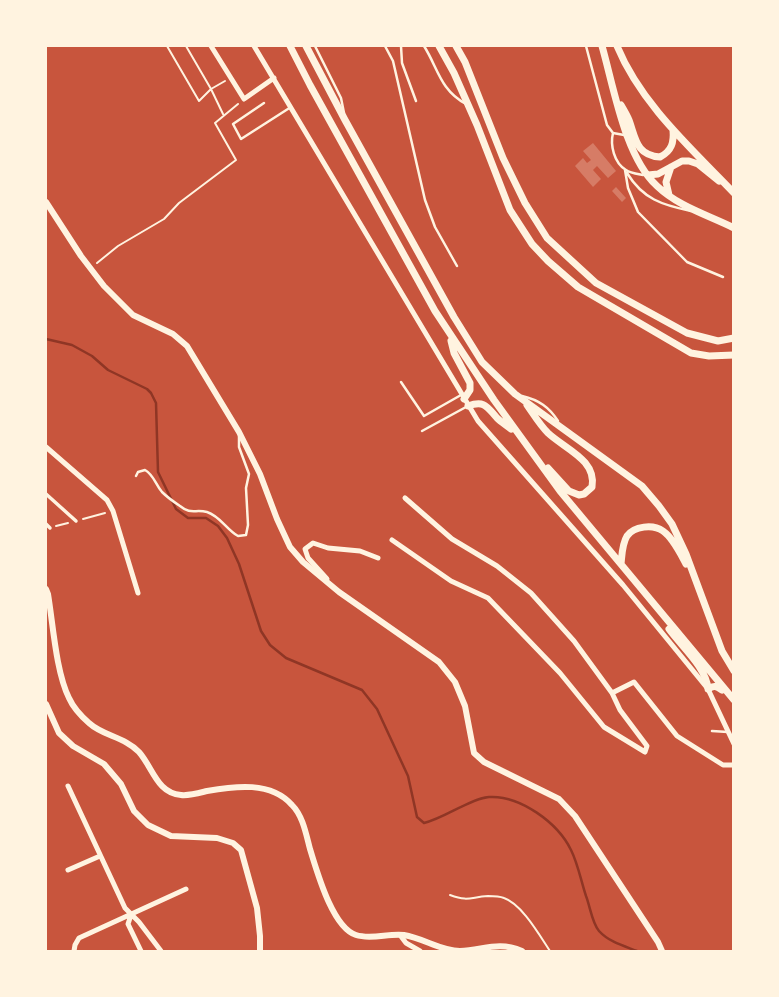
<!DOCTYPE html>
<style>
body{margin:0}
#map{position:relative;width:779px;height:997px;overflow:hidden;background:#c8553d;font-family:Karla,sans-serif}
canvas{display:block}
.frame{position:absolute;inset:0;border:47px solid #fff3e0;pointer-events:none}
</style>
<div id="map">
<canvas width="779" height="997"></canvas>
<div class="frame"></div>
</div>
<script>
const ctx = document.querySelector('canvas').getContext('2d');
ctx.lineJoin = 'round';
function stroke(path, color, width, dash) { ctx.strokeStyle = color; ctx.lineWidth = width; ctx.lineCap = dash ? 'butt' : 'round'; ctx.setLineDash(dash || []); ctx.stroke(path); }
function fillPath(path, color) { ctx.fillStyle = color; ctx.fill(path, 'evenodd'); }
const stream = new Path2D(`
 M46,339L72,345L92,356L108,370L147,389L151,393L156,403L158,472L176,509L188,518H206L218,526L227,538L239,564L261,631L270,645L286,658L362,690L377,709L408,776L417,817L424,823C445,818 469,799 489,797C520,795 558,823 571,850C578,864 581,881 586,896C590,906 592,923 599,931C609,942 624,946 637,951`);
const building = new Path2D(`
 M593,143L616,171L608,178L597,166L593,170L601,179L593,187L575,166L583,158L587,163L591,160L583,151Z
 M616,187L626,198L622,202L612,191Z`);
const path = new Path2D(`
 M167,46L199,101L211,89L186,46
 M223,114L211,89L225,81
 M97,263L118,246L164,219L179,203L236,160L215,123L238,104
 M83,519L105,513
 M56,526L68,523
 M450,895C469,902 470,897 488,896C493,896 499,896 504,898C522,904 540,936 550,951`);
const service = new Path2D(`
 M315,46L341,98L344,113
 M385,46L393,61L425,200L435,227L457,266
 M401,46L402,63L416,101
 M424,46C438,68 440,90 466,104
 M586,46L607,125L613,133L624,135
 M264,103L233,124L241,139L291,107
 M613,133C610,145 614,163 626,170C630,173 638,174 643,175
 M625,170L628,188L638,212L687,262L723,277
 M627,173C643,199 662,205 691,211
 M401,382L424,416L461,395
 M522,396C539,400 549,407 558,421
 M422,431L466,407
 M136,476L138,472L145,470C154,475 155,484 162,492C167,497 174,502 180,506C191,515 195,509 207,512C220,516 227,530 238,536L246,535L248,525L246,488L249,474L239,447V436
 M712,731L728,732`);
const pedestrian = new Path2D(`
 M46,494L76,521
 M46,524L50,528`);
const minor = new Path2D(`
 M211,46L244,99L274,78
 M254,46L478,421L623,585L708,689L734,744
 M46,447L107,500L113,511L138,593
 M405,498L452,539L497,566L531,593L574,641L612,693L620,710L647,746L645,752
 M392,540L451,581L488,598L560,673L604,727L645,752
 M327,579L308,558L305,549L313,543L328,548L360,551L378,558
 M612,693L634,682L677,736L723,765H734
 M68,786L125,908L139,922L161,951
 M68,870L100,856
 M131,915L128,924L141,951
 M400,935L406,943L420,951
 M74,951L75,945L79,938L186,889`);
const tertiary = new Path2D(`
 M46,202L81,256L104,286L133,315L173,334L187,346L239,432L260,474L277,519L290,547L303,562L339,592L439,662L455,682L465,706L474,753L484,762L559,799L575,816L658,942L662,951
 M46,589L48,594C53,624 56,672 69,698C73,707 81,716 89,723C103,736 125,737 139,752C153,768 157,793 181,795C189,796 199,793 207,791C235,786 271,781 292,805C303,816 306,834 310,849C317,871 332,927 356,935C371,940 389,933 404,935C423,938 441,951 460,951C484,950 498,941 522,951
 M46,704L59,733L73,746L104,764L121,784L134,811L148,825L171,836L217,838L233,843L241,850L257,908L260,936V951`);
const secondary = new Path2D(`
 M290,46L310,85L435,311L494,400L560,491L734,700
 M306,46L345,120L454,317L482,362L515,394L642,486L659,506L672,524L686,554L722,651L734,671
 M439,46L454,73L477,125L510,210L532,244L548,261L578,287L691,353L709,356L734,355
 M456,46L465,62L503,158L525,203L547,238L596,283L687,333L718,341L734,338
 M602,46C614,88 625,157 657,186C679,207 708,215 734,228
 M617,46C641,104 691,148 734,193
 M621,105C624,110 627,115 629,120C636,139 636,155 660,157C672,151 674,142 673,130
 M648,175L658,174L682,161H689L698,164L719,181
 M669,195L666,182L671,167
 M451,341L454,353L470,383V390L464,399
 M527,405C534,415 540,425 548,433C565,449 597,460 592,487L584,494L579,495L569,491L548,468
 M468,406C485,400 487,407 497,418C501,422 506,425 511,429
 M621,564C622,555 622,544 627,536C634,526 653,524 663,531C673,538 680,553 686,564
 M669,629C682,647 706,667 708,689C714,685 716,686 722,690`);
stroke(stream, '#8f3625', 2.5);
fillPath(building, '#d67c66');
stroke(path, '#fff3e0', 2);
stroke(service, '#fff3e0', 2.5);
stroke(pedestrian, '#fff3e0', 3.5);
stroke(minor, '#fff3e0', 5);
stroke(tertiary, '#fff3e0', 6);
stroke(secondary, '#fff3e0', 7);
</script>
